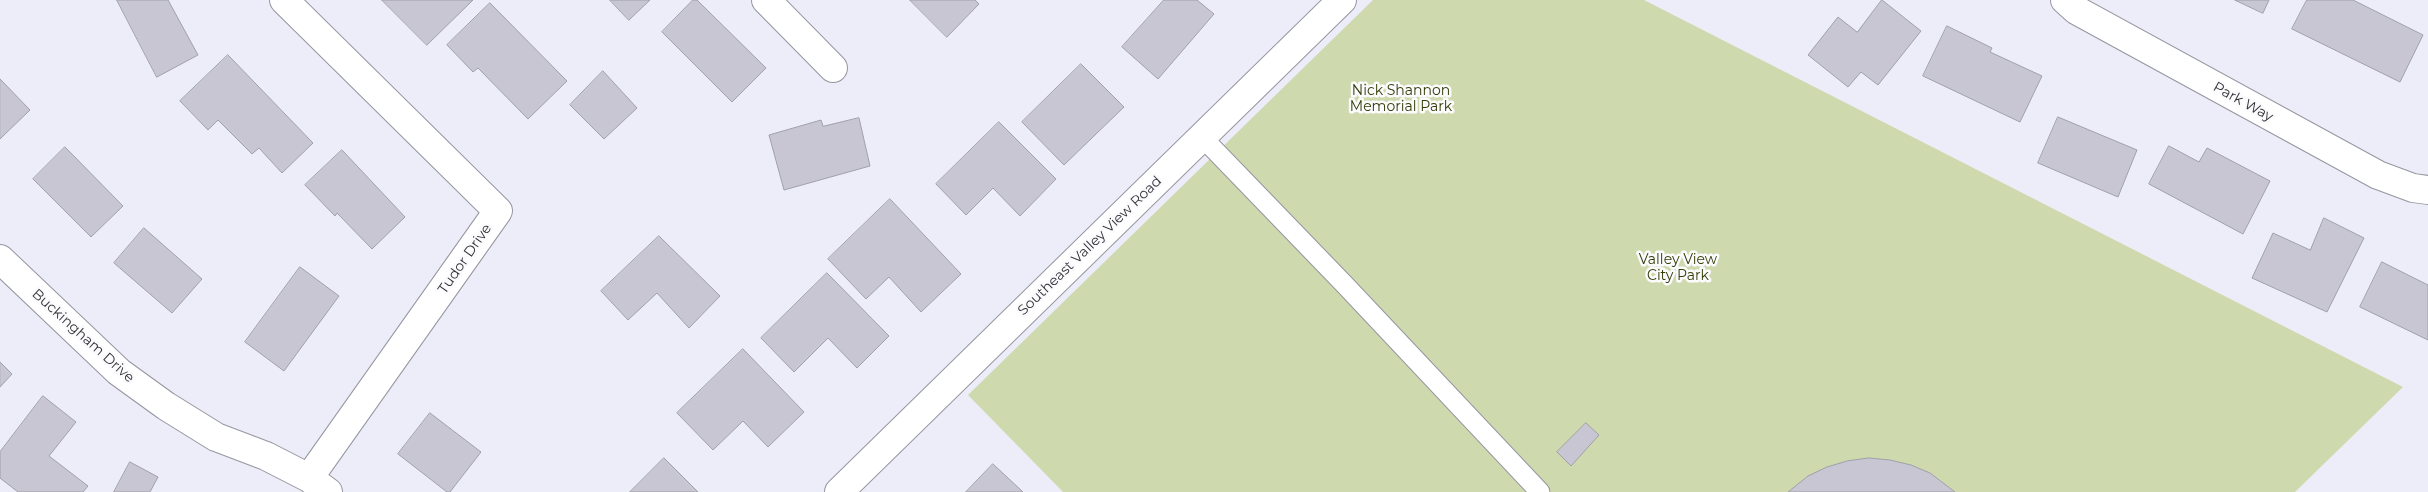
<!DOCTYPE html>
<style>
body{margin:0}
canvas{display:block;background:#ededf9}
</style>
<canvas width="2428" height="492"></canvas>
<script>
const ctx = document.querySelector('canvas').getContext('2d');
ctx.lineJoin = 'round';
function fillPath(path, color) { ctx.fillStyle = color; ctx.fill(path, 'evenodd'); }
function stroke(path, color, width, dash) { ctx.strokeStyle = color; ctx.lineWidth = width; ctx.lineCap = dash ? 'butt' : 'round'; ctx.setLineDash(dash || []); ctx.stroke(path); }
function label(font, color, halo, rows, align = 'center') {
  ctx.font = font + ' Montserrat,sans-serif'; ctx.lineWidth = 5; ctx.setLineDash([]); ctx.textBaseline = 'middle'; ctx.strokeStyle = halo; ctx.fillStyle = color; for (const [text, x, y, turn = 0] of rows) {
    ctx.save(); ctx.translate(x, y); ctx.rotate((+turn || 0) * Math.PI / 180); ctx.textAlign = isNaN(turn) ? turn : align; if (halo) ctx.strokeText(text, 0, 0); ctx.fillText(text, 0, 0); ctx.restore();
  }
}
const green = new Path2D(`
 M1373,0H1644L2403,387L2295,492H1063L968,395Z`);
const building = new Path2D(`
 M117,0H168L198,55L157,77Z
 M382,0H473L427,45Z
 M610,0H650L629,20Z
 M693,0H697L766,68L732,102L662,32Z
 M910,0H975L979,4L947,37Z
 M1164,0H1197L1214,14L1158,79L1122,47Z
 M1882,0L1921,31L1878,85L1861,72L1848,87L1808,55L1838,17L1857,32Z
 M2235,0H2269L2263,13Z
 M2307,0H2353L2423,35L2400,82L2292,29Z
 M490,3L567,81L528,119L478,68L473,72L447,45Z
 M1947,26L1992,48L1990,52L2042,76L2020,122L1923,76Z
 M228,55L313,143L282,173L259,148L252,154L218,120L208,130L180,101Z
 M1081,64L1124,107L1064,165L1022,122Z
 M603,71L637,108L604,139L570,105Z
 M0,79L30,110L0,139Z
 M2058,117L2137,150L2118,197L2038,163Z
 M859,118L870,166L784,190L769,135L821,120L823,126Z
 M999,122L1056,179L1020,216L993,188L966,215L936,184Z
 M2169,146L2199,162L2207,148L2270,181L2243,234L2149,184Z
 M65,147L123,206L91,237L33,179Z
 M342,150L405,217L372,249L337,213L335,216L305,185Z
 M890,199L961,274L921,312L889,277L866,299L828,259Z
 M2324,218L2364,238L2327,312L2252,278L2273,233L2310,250Z
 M144,228L202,279L172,313L114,263Z
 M659,236L720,296L689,328L657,293L628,320L601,291Z
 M2382,262L2428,285V340L2360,307Z
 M300,267L339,296L284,371L245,342Z
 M827,273L889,336L857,368L828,338L794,372L761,338Z
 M743,349L804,412L768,447L743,421L713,450L677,413Z
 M0,362L12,374L0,387Z
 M43,396L76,422L49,456L88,486L83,492H18L0,478V452Z
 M430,413L481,452L450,492H447L398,454Z
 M1586,423L1599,435L1571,466L1557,452Z
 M664,458L698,492H630Z
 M1869,458L1890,460L1911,465L1930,473L1955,492H1788L1808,476L1827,467L1847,461Z
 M130,462L158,477L150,492H114Z
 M993,464L1023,492H966Z`);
const service = new Path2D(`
 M1202,137L1345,285L1540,492`);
const minor = new Path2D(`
 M284,0L498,211L309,478
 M766,0L833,68
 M2065,0L2076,10L2378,175L2413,188L2428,190
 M0,259L119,372L166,406L216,437L266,456L309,478L328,492
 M839,492L1342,0`);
const parkNames = [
 ["Nick Shannon",1401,91],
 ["Memorial Park",1401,107],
 ["Valley View",1678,260],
 ["City Park",1678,276]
];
const streetNames = [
 ["Park Way",2243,102,29],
 ["Southeast Valley View Road",1090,246,-44],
 ["Tudor Drive",465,259,-55],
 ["Buckingham Drive",83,336,42]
];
fillPath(green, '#cfd9ae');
fillPath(building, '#c7c6d2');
stroke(building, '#a0a0ab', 1);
stroke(service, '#9696a1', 21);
stroke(minor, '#9696a1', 30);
stroke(service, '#fff', 19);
stroke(minor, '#fff', 28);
label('14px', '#353d07', '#fbfbfe', parkNames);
label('14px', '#333337', '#fbfbfe', streetNames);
</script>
